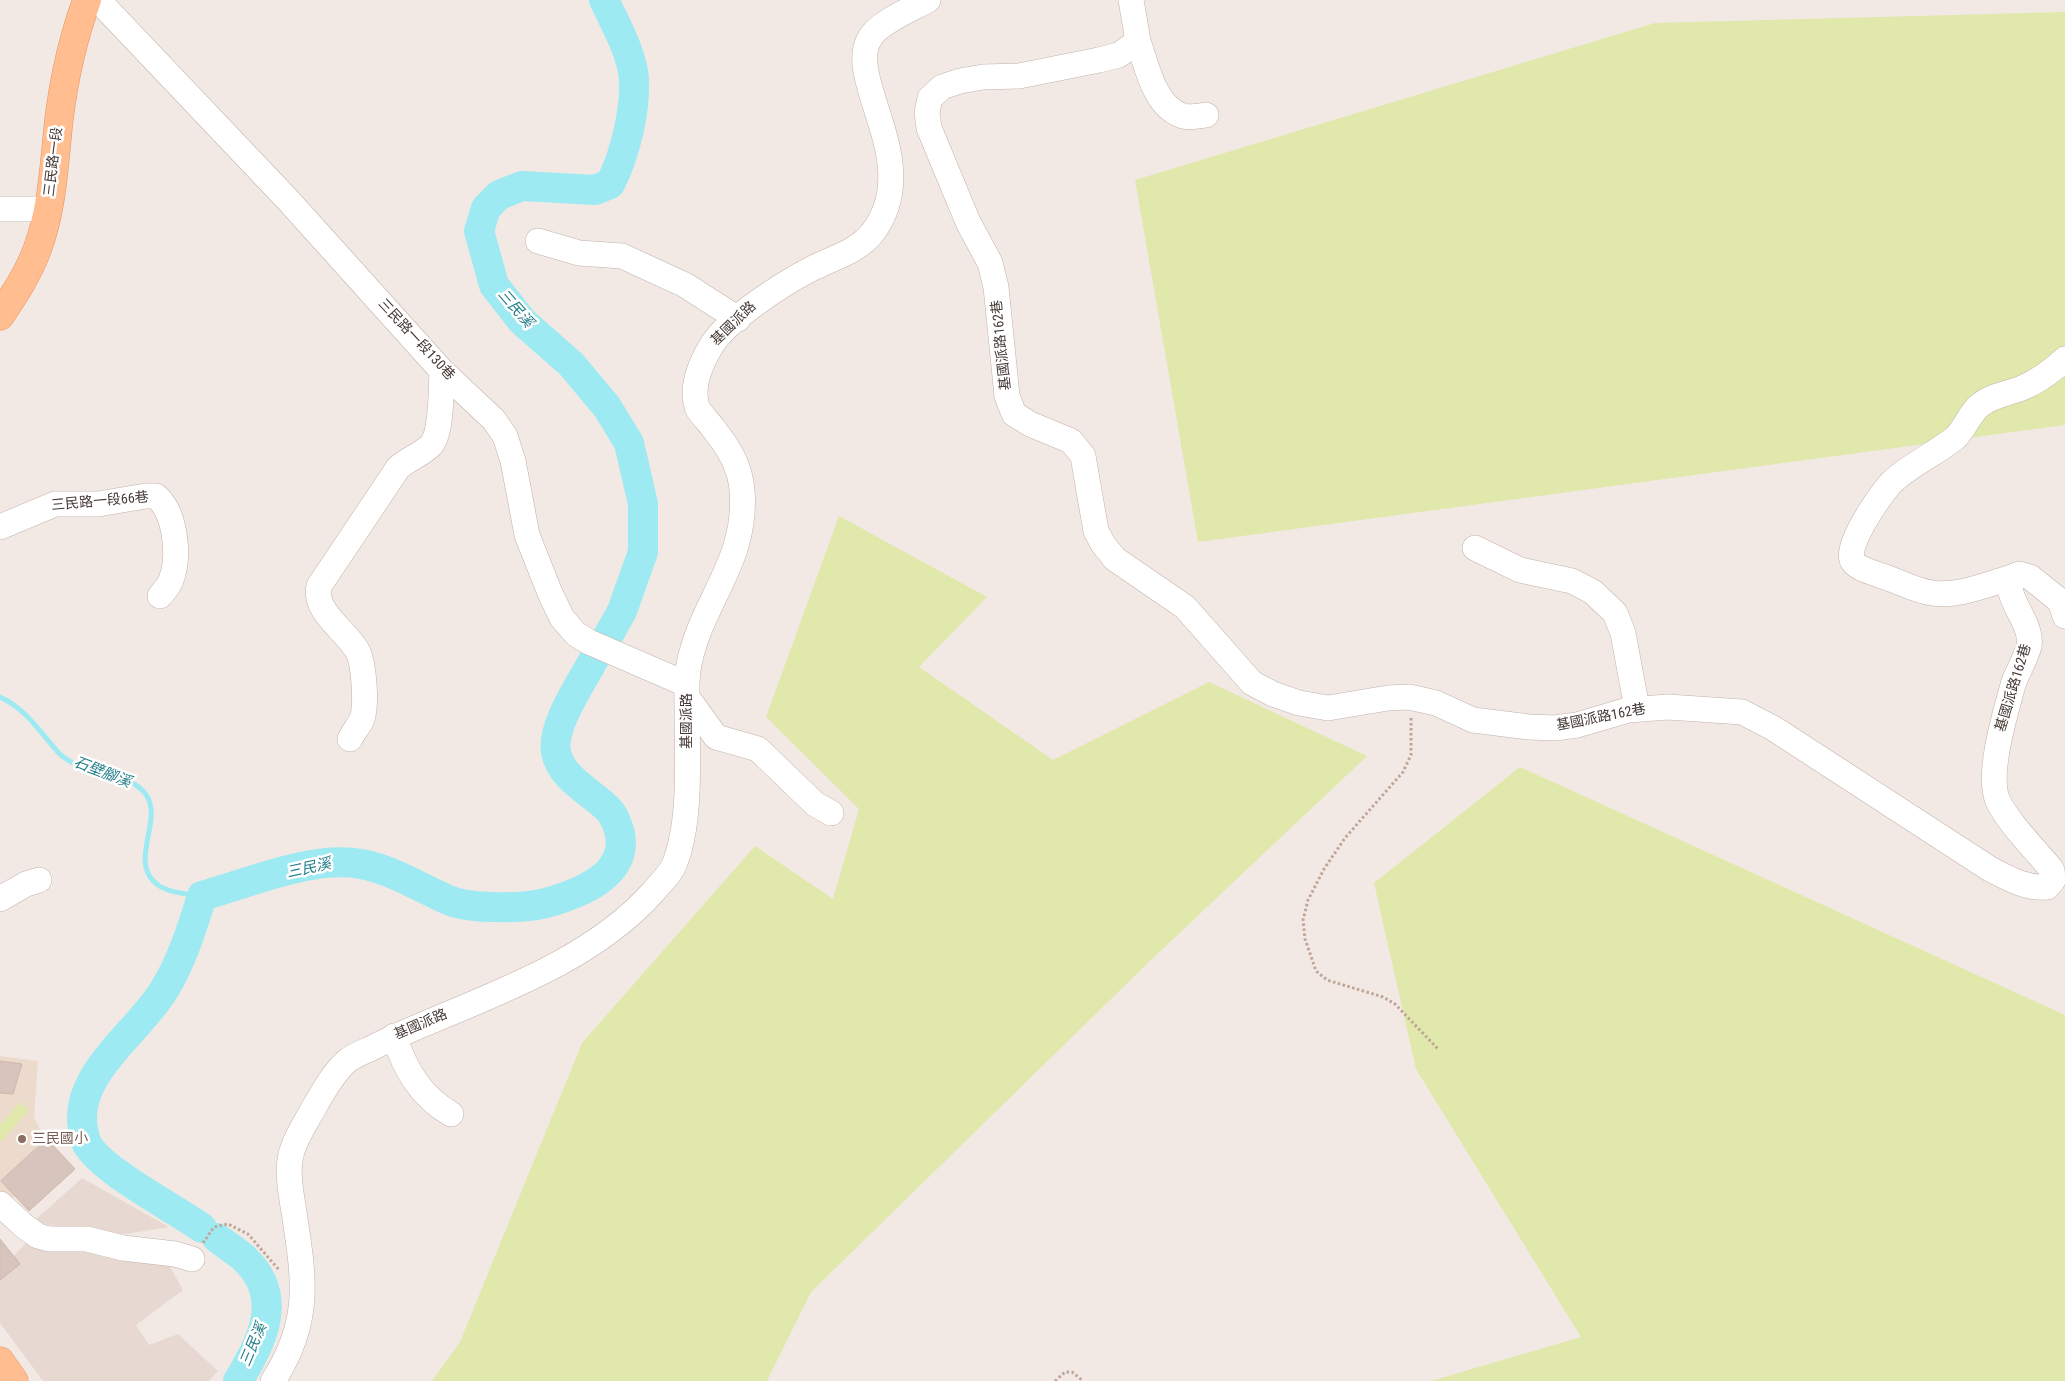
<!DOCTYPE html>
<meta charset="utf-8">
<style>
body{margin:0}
canvas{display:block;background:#f2e9e4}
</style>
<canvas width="2065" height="1381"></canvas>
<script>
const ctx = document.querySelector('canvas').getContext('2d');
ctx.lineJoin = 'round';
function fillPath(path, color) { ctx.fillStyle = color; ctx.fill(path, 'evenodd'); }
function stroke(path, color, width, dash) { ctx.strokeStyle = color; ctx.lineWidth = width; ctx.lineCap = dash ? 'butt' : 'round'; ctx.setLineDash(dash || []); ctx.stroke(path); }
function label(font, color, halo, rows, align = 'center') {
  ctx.font = font + ' "Roboto Condensed","Noto Sans TC",sans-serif'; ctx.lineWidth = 5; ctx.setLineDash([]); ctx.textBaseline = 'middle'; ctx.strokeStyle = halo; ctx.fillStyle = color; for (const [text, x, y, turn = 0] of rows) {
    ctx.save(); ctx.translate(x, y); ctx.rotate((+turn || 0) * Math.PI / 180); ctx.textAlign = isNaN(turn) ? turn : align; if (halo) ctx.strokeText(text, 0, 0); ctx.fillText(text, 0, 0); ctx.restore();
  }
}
const residential = new Path2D(`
 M82,1178L169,1227L113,1236L33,1222Z
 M29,1240L165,1258L183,1290L136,1325L149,1345L178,1334L218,1371L209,1381H43L0,1323V1270Z`);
const education = new Path2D(`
 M0,1056L38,1061L34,1117L55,1161L0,1210Z`);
const green = new Path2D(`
 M2065,12V425L1198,542L1135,180L1655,23Z
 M839,516L987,597L919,667L1053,760L1209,682L1367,756L1152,959L811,1292L767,1381H432L460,1342L582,1043L755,846L833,899L859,809L766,717Z
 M1520,767L2065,1015V1381H1431L1581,1337L1416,1069L1374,883Z
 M20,1102L29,1110L0,1143V1122L1,1124Z`);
const stream = new Path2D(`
 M0,697C20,706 33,722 47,739C52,745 57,752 62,756C70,762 80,767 89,771C106,777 128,776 142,790C169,815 125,862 158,885C169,893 189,894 202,896`);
const river = new Path2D(`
 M604,0C615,23 628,46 633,71C638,103 625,156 610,184L595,190L522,186L499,195L486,208L479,231L494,285L522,321L571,364L607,407L629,443L643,504V552L622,611L608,636
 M202,1228C174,1208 102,1171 87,1144C85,1140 84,1134 83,1129C73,1074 138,1033 164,990C182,961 192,928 202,896C249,883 313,855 361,864C393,870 419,887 448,900C469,909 524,909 546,903C578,894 628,876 620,834C618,826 615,817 609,810C592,792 561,779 556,752C551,726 582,682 594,659
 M217,1238C226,1245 236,1251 245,1259C285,1297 262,1342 238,1381`);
const building = new Path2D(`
 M0,1061L22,1064L13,1094L0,1093Z
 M47,1139L75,1169L29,1211L1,1181Z
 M0,1239L20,1264L0,1280Z`);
const path = new Path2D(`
 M1411,718V755L1403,772L1345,838L1324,869L1308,900L1303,920L1305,939L1316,971L1327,980L1383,997L1395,1004L1438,1049
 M203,1243L214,1227L228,1224L248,1234L280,1271
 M1055,1381L1065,1372H1072L1083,1381`);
const minor = new Path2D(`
 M98,0L288,200L442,371L494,420L505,436L513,461L527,535L550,593L562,618L576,634L589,642L686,684
 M1131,0L1138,41L1119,55L1099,60L1019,76L983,77L960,81L942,87L930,98L927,112L929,128L968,222L990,263L996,287L1007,396L1014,414L1030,424L1071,441L1083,456L1096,531L1103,544L1115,559L1185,607L1252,683L1273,694L1299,703L1328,708L1388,698L1409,697L1436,703L1473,720L1529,727L1555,728L1577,725L1628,710L1668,707L1742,712L1773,728L1990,869C2008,878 2026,889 2047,887L2053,880L2052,870C2036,850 2009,824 1998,801C1986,775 2006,711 2013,685C2017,672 2026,659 2029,646C2033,624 2008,604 2009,578L2019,574L2030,577L2060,601L2065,616
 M1138,41C1147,66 1154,107 1183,116C1190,118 1199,116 1206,115
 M0,209H49
 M538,241L579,253L622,256L685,285L738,319
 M0,527L55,504H98L146,496H156C176,513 180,557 171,580C169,586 164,591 160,596
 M1475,548L1520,570L1572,581L1593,592L1615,613L1623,633L1637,709
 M2009,578C1985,585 1957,597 1932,593C1916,591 1900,582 1885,577C1876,573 1862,571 1854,563C1841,550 1880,496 1890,484C1909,465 1934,455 1955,438C1965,429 1969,414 1980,405C1992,395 2007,394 2022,388C2039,381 2052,371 2065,359
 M687,697L716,737L758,749L815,804L831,813
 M350,739C353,732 359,726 362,719C367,705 364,662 357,650C345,630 313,611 319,586L398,468C408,459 421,455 431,445C442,433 441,388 442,371
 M0,899L26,884L39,880
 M394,1036C405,1069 420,1096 451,1114
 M0,1204L24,1226L38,1236L49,1239H87L123,1248L175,1254L192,1259
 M273,1381C312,1321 304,1278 294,1212C291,1193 286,1169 292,1151C297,1134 308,1119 316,1104C324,1090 335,1071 347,1061C353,1056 363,1052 370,1049C391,1038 412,1029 434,1020C510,988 597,955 653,892C660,883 670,875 674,865C692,822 687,754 687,708C687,693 686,679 689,664C702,600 748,561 742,490C740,465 728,447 713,428C708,421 700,414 697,407C691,387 700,365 710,348C725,320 784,283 813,268C833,258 859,251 873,232C925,163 844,79 870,38C879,22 912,9 928,0`);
const major = new Path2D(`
 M0,316C14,295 28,274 37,250C53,207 54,163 59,119C64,79 73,38 87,0
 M0,1361L14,1381`);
const markers = [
 [22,1139,5,"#8d6e63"]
];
const streetNames = [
 ["三民路一段",54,162,-83],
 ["基國派路",734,324,-44],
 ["三民路一段130巷",416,340,47],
 ["基國派路162巷",1002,345,-96],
 ["三民路一段66巷",100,502,-5],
 ["基國派路162巷",2014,688,-73],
 ["基國派路162巷",1601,718,-11],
 ["基國派路",687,721,-90],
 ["基國派路",421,1025,-23]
];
const educationNames = [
 ["三民國小",32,1139]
];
const waterNames = [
 ["三民溪",515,309,49],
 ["石壁腳溪",102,773,21],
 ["三民溪",309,869,-12],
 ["三民溪",254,1345,-67]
];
fillPath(residential, '#e7d9d2');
fillPath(education, '#ecdacd');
fillPath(green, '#e0e8ab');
stroke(stream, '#9deaf2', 5);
stroke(river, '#9deaf2', 30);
fillPath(building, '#d7c4bc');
stroke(building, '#cfb6ac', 1);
stroke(minor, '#c1b2a9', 26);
stroke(major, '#e6935e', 29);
stroke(path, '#c0a597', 3, [2.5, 2.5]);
stroke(minor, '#fff', 25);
stroke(major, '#ffbd90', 28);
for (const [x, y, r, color] of markers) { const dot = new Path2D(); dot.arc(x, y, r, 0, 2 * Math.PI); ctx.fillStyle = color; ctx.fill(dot); stroke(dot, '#fff', 2); }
label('14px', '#443934', '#fff', streetNames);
label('14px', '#785e54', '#fff', educationNames, 'left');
label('italic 15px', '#247f8a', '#fff', waterNames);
</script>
